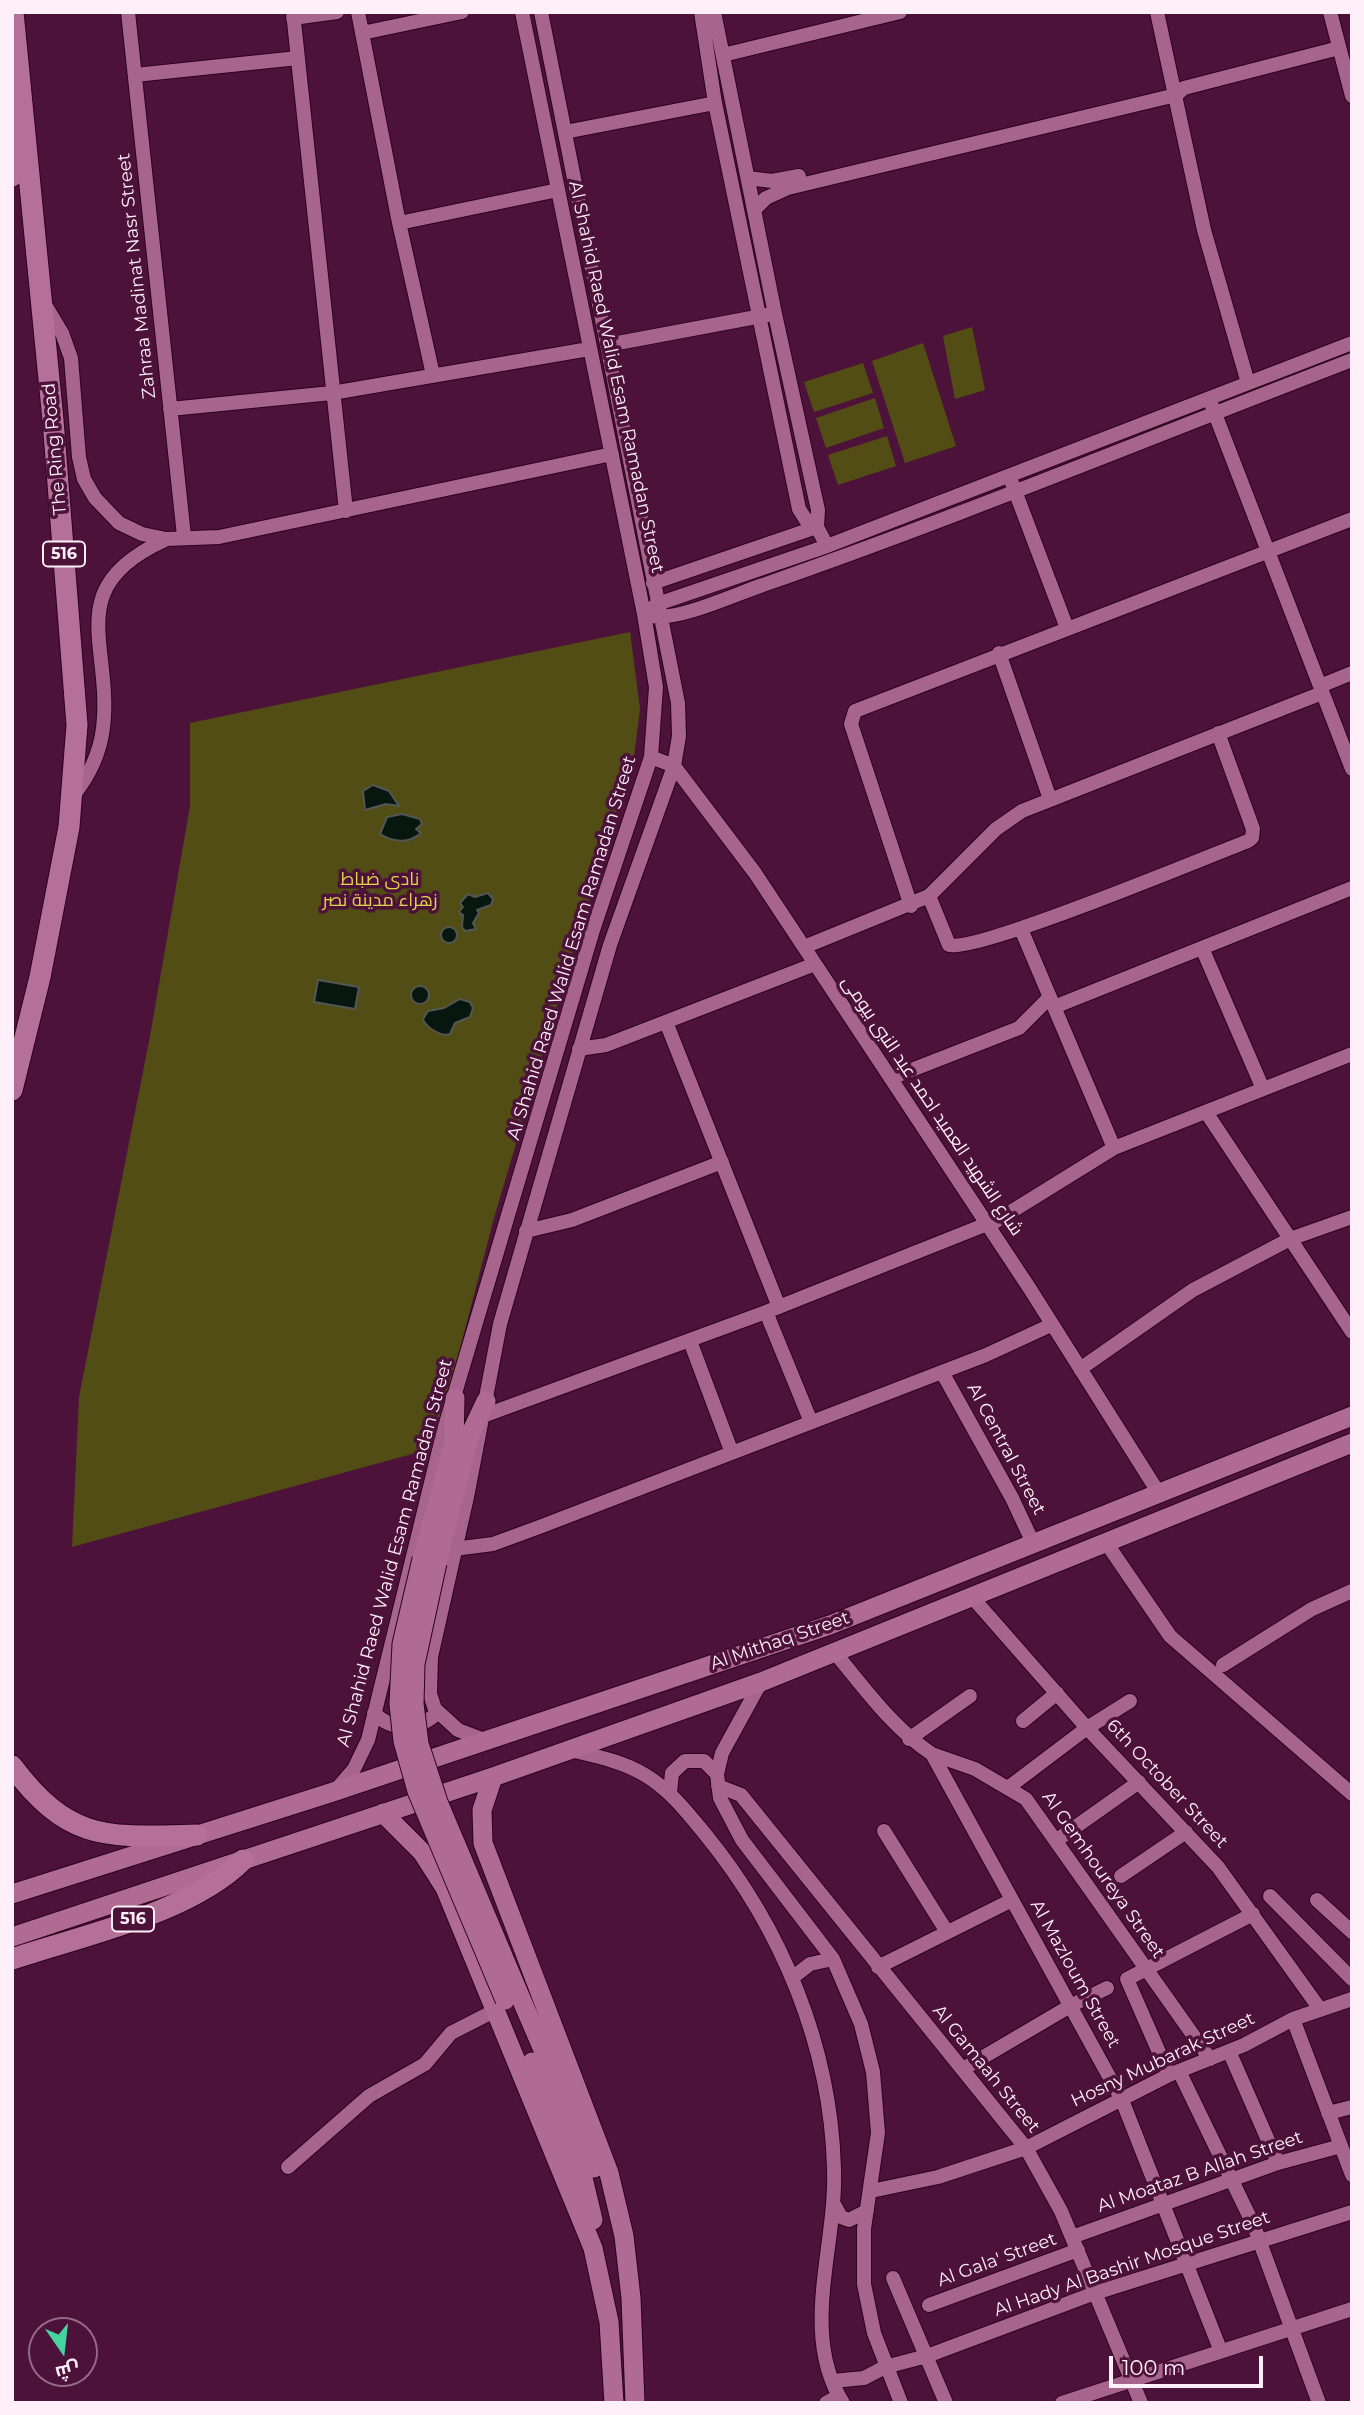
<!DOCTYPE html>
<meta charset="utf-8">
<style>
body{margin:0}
#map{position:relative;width:1364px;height:2415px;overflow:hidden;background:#4d1239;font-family:Montserrat,Cairo,sans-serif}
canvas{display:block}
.frame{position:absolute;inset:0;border:14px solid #ffeff8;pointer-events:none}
.north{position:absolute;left:28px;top:2317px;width:70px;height:70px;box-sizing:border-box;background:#4d1239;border:2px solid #946a85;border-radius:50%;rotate:166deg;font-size:19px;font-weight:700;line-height:28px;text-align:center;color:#ffeff8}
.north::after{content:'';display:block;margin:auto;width:24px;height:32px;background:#45d49f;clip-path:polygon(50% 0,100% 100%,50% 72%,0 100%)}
.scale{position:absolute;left:1109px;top:2356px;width:154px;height:32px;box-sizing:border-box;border:4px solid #ffeff8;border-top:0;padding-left:9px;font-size:21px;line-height:24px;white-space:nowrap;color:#ffeff8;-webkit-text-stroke:5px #4d1239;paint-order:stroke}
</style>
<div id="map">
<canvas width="1364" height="2415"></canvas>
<div class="frame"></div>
<div class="north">ش</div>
<div class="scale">100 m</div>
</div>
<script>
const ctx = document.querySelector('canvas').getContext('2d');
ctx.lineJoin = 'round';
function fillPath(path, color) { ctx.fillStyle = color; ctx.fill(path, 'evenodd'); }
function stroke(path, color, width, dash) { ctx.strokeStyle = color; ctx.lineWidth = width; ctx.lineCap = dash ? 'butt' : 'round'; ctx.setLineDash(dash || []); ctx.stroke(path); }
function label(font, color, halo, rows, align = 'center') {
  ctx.font = font + ' Montserrat,Cairo,sans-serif'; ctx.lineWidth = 7; ctx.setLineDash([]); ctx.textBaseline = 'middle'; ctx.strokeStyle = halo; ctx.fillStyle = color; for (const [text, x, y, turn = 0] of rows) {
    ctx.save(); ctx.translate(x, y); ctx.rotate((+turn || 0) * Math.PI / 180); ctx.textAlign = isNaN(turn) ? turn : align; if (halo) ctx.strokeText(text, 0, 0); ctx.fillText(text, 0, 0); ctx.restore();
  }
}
const green = new Path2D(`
 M972,327L985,390L955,399L943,336Z
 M923,343L956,446L905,463L872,361Z
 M863,363L873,393L814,412L804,382Z
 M875,398L884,428L826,448L816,418Z
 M887,436L896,466L838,485L828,455Z
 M630,632L640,709L632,773L578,934L494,1218L434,1448L72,1547L79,1397L150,1036L190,806V723Z`);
const water = new Path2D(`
 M373,785L389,791L399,806L386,804L365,810L363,791Z
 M402,814L420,819L422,824L416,829L421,833C409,844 393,842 380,834L387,817Z
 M488,893L493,899L491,905L477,910L479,913L473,923L476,929L465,931L462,927L463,915L459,912L463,907L460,903L468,894L475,897Z
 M441 935a8 8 0 1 1 16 0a8 8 0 1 1-16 0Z
 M318,980L359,987L355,1009L314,1002Z
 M411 995a9 9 0 1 1 18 0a9 9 0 1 1-18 0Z
 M460,999L470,1002L473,1008L470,1017L455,1023L450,1034C442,1037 426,1028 423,1019L428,1011L444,1008Z`);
const minor = new Path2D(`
 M128,12L184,536
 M293,12L346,511
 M358,12L398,218L433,375
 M701,12L715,103L799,509L806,520L817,527L827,546
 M714,12L775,314L818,510L817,527
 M1157,12L1204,230L1248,383
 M1330,12L1352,96
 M293,18L337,12
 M362,33L462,12
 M723,55L900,12
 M135,75L298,58
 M565,132L715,103
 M748,178L772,181L799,176
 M755,209L766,198L788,188L1176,95L1184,88L1339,48
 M399,223L558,190
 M44,303L62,333L71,358L79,457L84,479L95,498L119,523L142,534L166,539L219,537L612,454
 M607,345L767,315
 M1212,406L1352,769
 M170,409L332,393L589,349
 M1012,483L1067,628
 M653,583L817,527
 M650,610L657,604L827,546L1352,343
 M652,616C676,622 738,593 763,585C961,516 1156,435 1352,360
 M999,653L1050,799
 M1320,686L1352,673
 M651,757L674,766L755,873L1030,1289L1160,1495
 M73,796C89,776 100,753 103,728C113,645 60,588 165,540
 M929,896L949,945C974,954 1207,857 1248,841L1252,838L1253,829L1218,733
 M911,906L851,724L855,711L1352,519
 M1021,929L1114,1148
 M804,947L929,896L996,829L1022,811L1322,693
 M1202,948L1263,1089
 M1054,1007L1352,888
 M666,1022L779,1307
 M579,1049L606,1045L815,964
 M891,1078L1019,1028L1050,997
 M1206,1112L1352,1332
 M988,1226L1114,1148L1352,1054
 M526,1231L572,1220L722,1162
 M766,1312L811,1422
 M690,1341L732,1453
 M1080,1369L1193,1290L1290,1239L1352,1217
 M942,1372L1012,1498L1034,1545
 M483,1416L766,1312L987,1224
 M1105,1541L1170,1636L1352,1794
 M454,1549L493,1544L542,1526L986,1355L1051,1325
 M972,1597L1087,1728L1218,1867L1320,2009
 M836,1654C866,1690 893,1728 932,1754L1122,2100L1220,2349
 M1223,1665L1312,1609L1352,1591
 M761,1682L722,1753L717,1774L720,1798L742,1840L833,1959L861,2024L873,2072L878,2133L864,2229V2284L874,2333L901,2403
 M374,1713C393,1732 419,1731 438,1712
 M1023,1721L1057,1693
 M909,1739L970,1696
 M487,1741L458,1730L435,1709L430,1694L431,1657L467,1497L500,1324L610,945L674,766L679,736L678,703L541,12
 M570,1750C595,1756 622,1761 645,1775C670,1790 687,1812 705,1834C782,1928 831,2047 834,2169C837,2246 799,2333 843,2403
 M932,1754L975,1769L1026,1799L1210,2059
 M718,1786L741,1795L1026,2148L1061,2211L1141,2403
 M1009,1787L1087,1728L1130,1701
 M335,1791L354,1769L368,1740L444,1430L593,930L651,757L656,687L644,614L522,12
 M670,1793L672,1773L685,1761H704L717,1774
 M884,1831L947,1932
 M1057,1840L1139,1782
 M1121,1876L1186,1832
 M1270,1896L1352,1979
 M1317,1900L1352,1932
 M878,1967L1012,1900
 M792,1978L810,1964L833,1959
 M1293,2019L1352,2175
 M1229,2051L1278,2163
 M963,2069L1072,2005L1107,1988
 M1179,2071L1254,2226L1319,2403
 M1169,2075L1127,1979L1253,1914
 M1328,2113L1352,2107
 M288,2167L369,2096L425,2064L451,2033L496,2010
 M871,2191L938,2177L1026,2148L1169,2075L1244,2045L1293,2019L1352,1999
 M835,2206L841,2217L849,2220L867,2211
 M1072,2237L1278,2163L1341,2146
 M893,2278L946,2403
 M929,2305L1078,2250
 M833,2381L864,2378L885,2367L927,2356L1095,2293L1352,2212
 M826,2403L839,2396
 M1062,2403L1352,2309`);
const major = new Path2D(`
 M422,1559L454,1442L455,1398
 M437,1563L469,1437L486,1401
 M493,1777L482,1810L483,1843L609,2173L624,2236L631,2298L635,2403
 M383,1813L422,1852L445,1888L593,2248L609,2322L614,2403
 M12,1894L333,1792L830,1625L1352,1416
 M12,1937L493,1777L761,1682L1352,1443
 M519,1994L594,2168
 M532,2062L583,2178L593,2220`);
const highway = new Path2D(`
 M12,176L15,139
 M12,1090L40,977L69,827L77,725L53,420L13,12
 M12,1766C70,1843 107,1837 197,1835
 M12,1959C84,1935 190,1913 243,1860`);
const majorBridge = new Path2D(`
 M422,1559L402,1644L399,1704L403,1741L417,1791L505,2000
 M437,1563L415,1664L414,1704L419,1744L438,1802L519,1994`);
const shields = [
 [64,554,42],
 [133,1919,42]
];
const shieldNames = [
 ["516",64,554],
 ["516",133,1919]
];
const streetNames = [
 ["Zahraa Madinat Nasr Street",137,276,-96],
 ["Al Shahid Raed Walid Esam Ramadan Street",616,377,78],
 ["The Ring Road",55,449,-95],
 ["Al Shahid Raed Walid Esam Ramadan Street",572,948,-73],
 ["شارع الشهيد العميد احمد عبد النبى بيومى",932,1106,56],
 ["Al Central Street",1006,1449,62],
 ["Al Shahid Raed Walid Esam Ramadan Street",395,1553,-75],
 ["Al Mithaq Street",780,1641,-19],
 ["6th October Street",1167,1784,47],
 ["Al Gemhoureya Street",1103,1875,55],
 ["Al Mazloum Street",1075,1974,61],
 ["Hosny Mubarak Street",1163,2060,-25],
 ["Al Gamaah Street",986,2069,51],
 ["Al Moataz B Allah Street",1200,2172,-19],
 ["Al Gala' Street",997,2260,-20],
 ["Al Hady Al Bashir Mosque Street",1132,2264,-19]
];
const parkNames = [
 ["نادى ضباط",380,880],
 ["زهراء مدينة نصر",380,901]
];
fillPath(green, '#524d14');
fillPath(water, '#081610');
stroke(water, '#525756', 2);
stroke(minor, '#2c021e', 16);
stroke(major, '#2c021e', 21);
stroke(highway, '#2c021e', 23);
stroke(minor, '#a7648c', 14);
stroke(major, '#af6b94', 19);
stroke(highway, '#b57099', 21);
stroke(majorBridge, '#2c021e', 21, []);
stroke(majorBridge, '#af6b94', 19);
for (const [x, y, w] of shields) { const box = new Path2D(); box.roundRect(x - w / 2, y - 12.5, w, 25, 5); ctx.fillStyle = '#4d1239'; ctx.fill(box); stroke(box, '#ffeff8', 2); }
label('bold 16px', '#ffeff8', null, shieldNames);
label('18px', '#ffeff8', '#4d1239', streetNames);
label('18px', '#e0d449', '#4d1239', parkNames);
</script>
